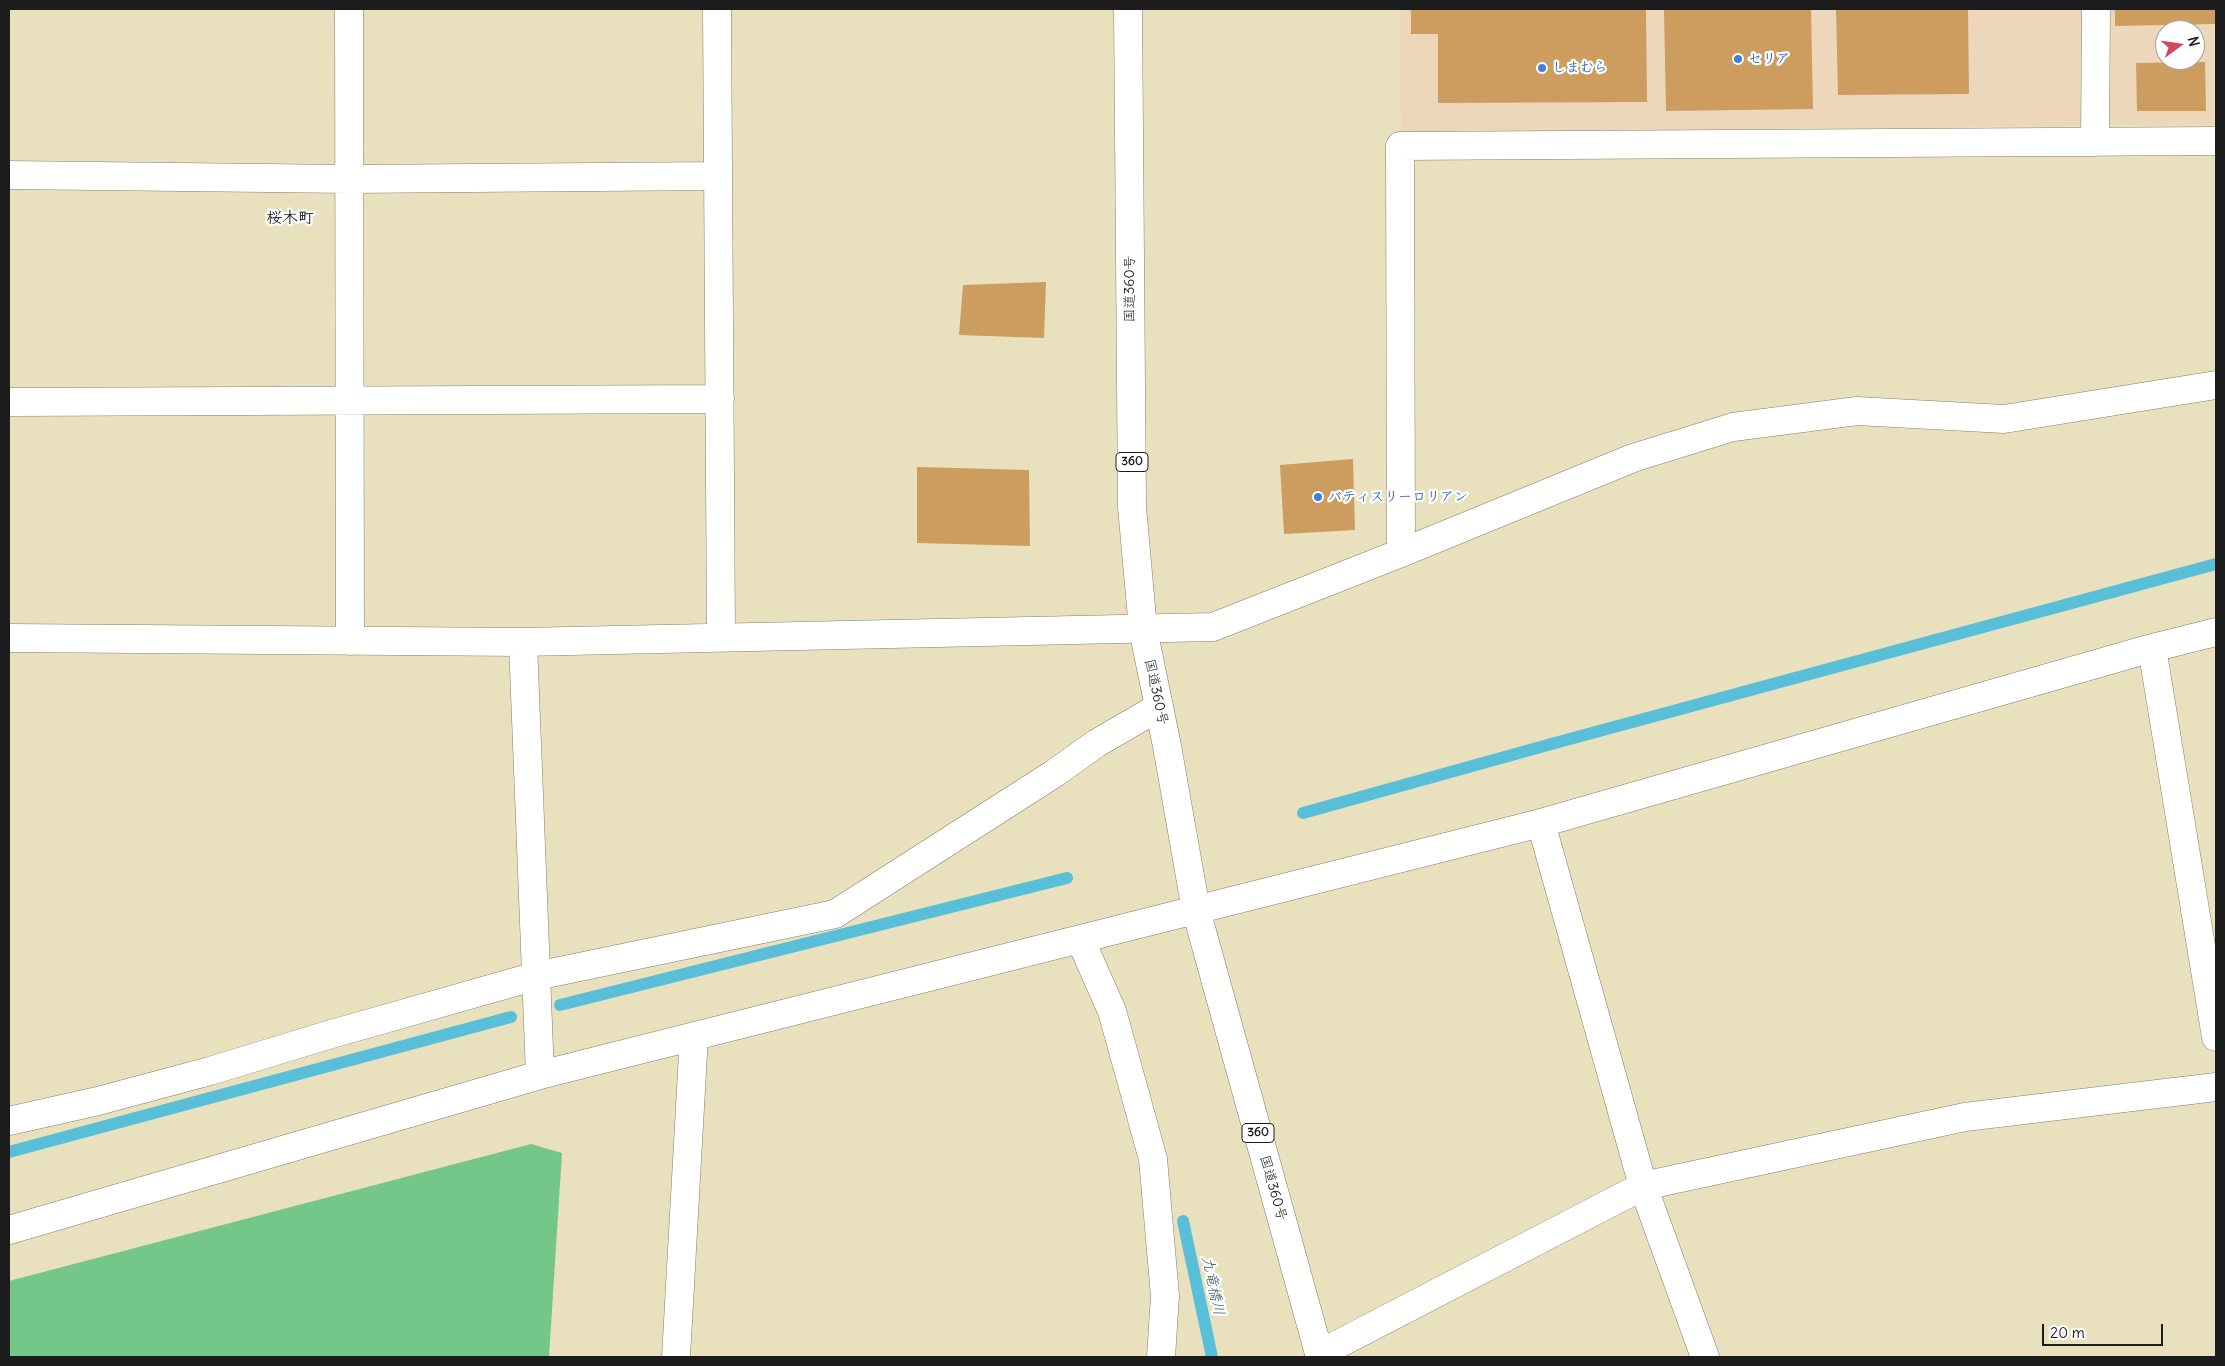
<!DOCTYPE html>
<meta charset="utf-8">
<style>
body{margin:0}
#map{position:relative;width:2225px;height:1366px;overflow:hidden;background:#e9e1be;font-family:Delius,sans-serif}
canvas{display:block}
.frame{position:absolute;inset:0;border:10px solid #1c1c1c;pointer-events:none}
.north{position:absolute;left:2155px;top:20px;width:50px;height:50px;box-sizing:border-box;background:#fff;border:1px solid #a4a4a4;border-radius:50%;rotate:76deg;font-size:14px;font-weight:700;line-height:20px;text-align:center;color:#1c1c1c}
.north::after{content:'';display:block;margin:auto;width:18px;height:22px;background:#d1495b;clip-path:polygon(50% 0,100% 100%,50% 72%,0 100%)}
.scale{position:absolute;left:2042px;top:1324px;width:121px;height:22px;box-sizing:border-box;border:2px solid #1c1c1c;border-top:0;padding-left:6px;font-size:15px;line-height:18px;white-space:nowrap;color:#1c1c1c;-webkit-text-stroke:4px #fff;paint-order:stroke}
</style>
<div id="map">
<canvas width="2225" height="1366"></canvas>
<div class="frame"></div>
<div class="north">N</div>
<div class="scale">20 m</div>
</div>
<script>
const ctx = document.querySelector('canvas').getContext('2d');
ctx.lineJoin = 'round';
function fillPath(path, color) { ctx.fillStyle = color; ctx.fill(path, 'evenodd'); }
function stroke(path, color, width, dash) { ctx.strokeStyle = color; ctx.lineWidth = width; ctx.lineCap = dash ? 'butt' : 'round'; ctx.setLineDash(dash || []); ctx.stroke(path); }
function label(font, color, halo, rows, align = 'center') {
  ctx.font = font + ' Delius,"Klee One",sans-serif'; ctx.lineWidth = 4.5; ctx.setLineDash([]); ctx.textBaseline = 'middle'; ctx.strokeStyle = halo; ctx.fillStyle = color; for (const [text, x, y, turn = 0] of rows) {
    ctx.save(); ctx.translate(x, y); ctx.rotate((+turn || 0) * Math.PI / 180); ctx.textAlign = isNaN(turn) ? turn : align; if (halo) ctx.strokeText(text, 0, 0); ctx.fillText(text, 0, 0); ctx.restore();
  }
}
const built = new Path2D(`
 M1400,9H2216V124L1401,133ZM2165,30H2195V60H2165Z`);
const green = new Path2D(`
 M531,1144L562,1153L549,1357H9V1281Z`);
const stream = new Path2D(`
 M1303,813L1555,743L2216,564
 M560,1005L1067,878
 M9,1152L511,1017
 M1183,1221L1212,1357`);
const building = new Path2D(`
 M1411,9H1646L1647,102L1438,103V34H1411Z
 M1664,9H1811L1813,109L1666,111Z
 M1836,9H1968L1969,94L1838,95Z
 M2115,9H2216V24L2115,26Z
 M2205,62L2206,111H2137L2136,63Z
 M1046,282L1044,338L959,335L963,285Z
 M1353,459L1355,530L1284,534L1280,465Z
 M917,467L1029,470L1030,546L917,543Z`);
const minor = new Path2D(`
 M349,9L350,641
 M717,9L721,636
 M2095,142L2096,9
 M9,175L350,179L718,176
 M9,402L720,399
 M1401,553L1400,146L2216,141
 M9,638L523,642L1213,627L1401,553L1633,458L1733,427L1857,411L2004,419L2216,385
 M523,642L540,1075
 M2152,648L2216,1037
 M1541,823L1643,1186L1705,1357
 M1080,939L1112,1011L1153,1159L1165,1296L1161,1357
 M9,1121L98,1101L210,1071L328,1035L536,976L835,914L1055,773L1097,743L1159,707
 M9,1230L540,1075L1541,823L2152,648L2216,632
 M1319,1354L1643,1186L1965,1117L2216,1087
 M676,1357L694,1036`);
const highway = new Path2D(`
 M1128,9L1132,507L1143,629L1167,746L1196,910L1320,1357`);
const markers = [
 [1738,59,5,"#3f7fe0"],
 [1542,68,5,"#3f7fe0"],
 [1318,497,5,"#3f7fe0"]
];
const shields = [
 [1132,462,32],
 [1258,1133,32]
];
const shieldNames = [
 ["360",1132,462],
 ["360",1258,1133]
];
const shopNames = [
 ["セリア",1748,59],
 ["しまむら",1552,68],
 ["パティスリーロリアン",1328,497]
];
const streetNames = [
 ["国道360号",1130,289,-90],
 ["国道360号",1156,692,78],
 ["国道360号",1273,1188,74]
];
const waterNames = [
 ["九竜橋川",1213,1286,78]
];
const quarterNames = [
 ["桜木町",290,218]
];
fillPath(built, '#edd7bb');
fillPath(green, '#75c789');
stroke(stream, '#59bed7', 12);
fillPath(building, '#cd9c5f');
stroke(minor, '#827e6d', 29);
stroke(highway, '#827e6d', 29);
stroke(minor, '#fff', 28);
stroke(highway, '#fff', 28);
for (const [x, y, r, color] of markers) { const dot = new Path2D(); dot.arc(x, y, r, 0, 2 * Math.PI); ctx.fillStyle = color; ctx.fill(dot); stroke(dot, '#fff', 2); }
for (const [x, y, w] of shields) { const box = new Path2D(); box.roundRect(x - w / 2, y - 9.5, w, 19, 4); ctx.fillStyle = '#fff'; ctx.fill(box); stroke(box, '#1c1c1c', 1); }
label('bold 12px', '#1c1c1c', null, shieldNames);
label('bold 14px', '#366cbe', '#fff', shopNames, 'left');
label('14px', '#1c1c1c', '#fff', streetNames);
label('italic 15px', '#345d67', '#fff', waterNames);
label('bold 16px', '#1c1c1c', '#fff', quarterNames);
</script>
